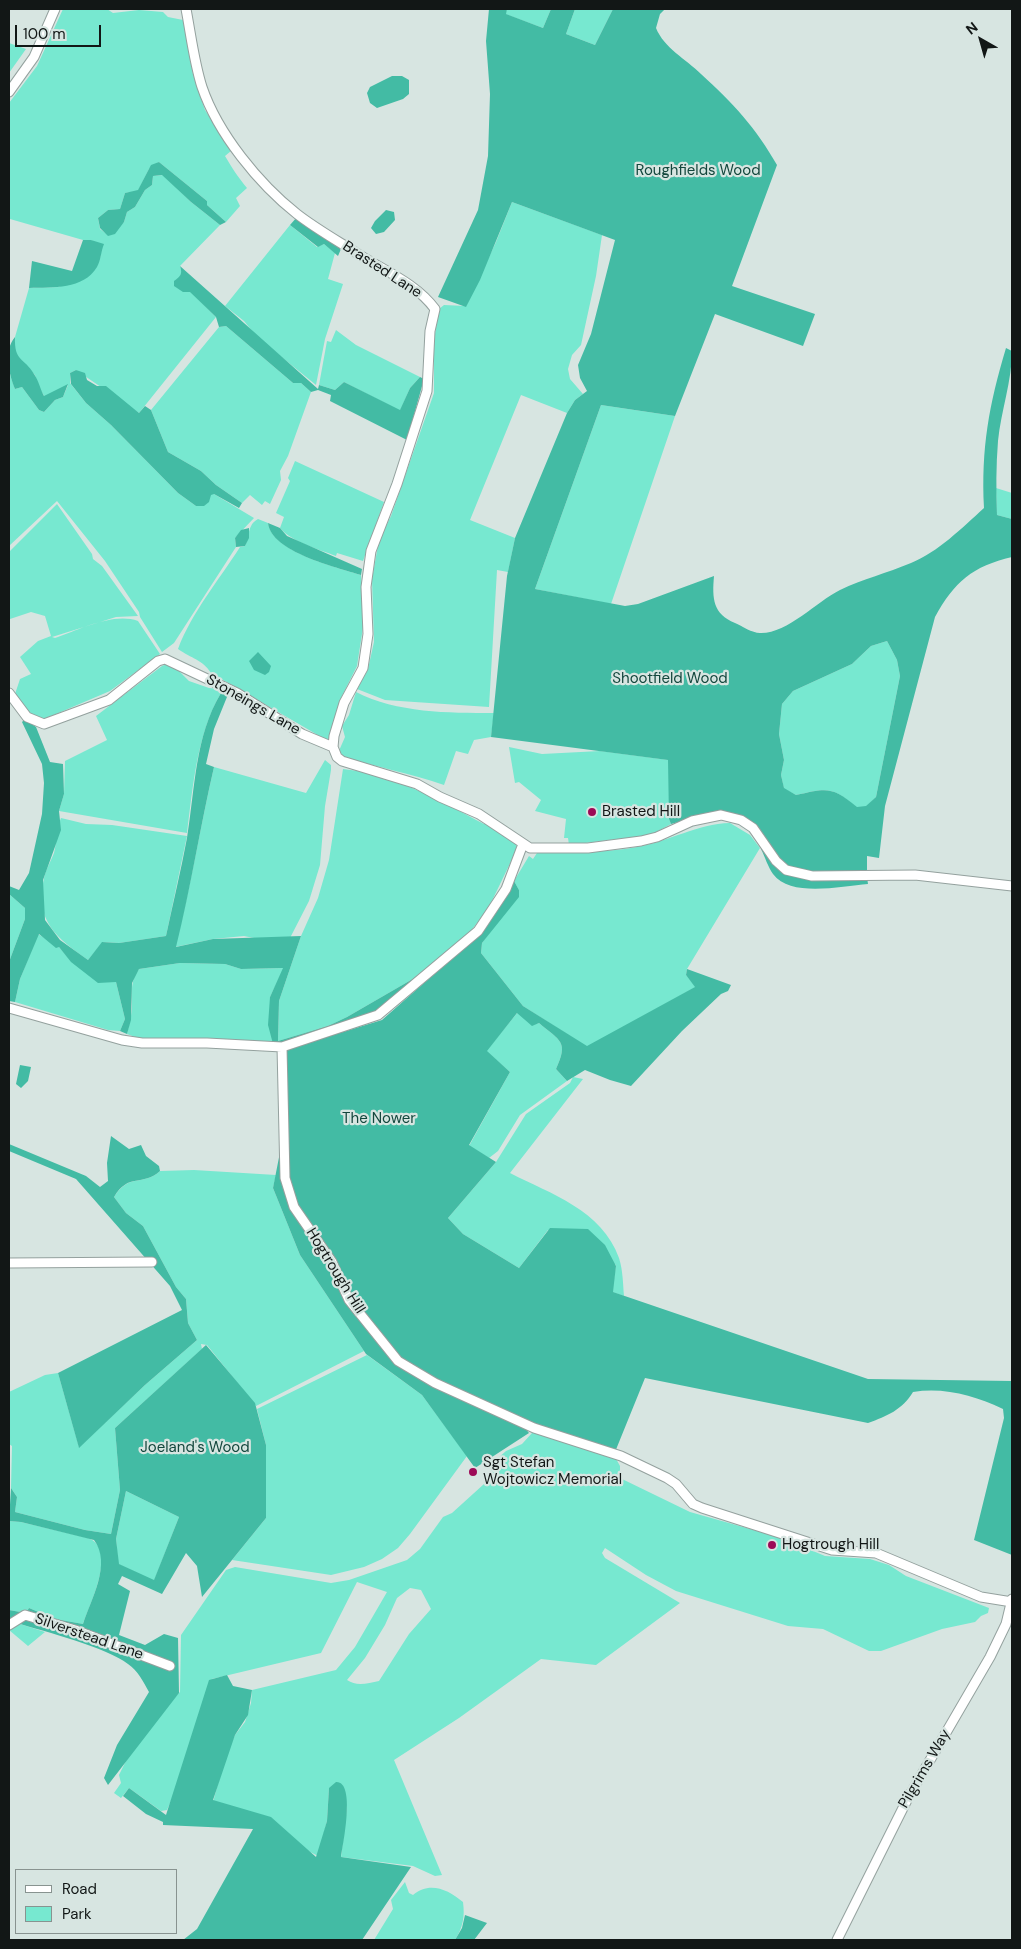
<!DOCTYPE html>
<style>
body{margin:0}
#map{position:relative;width:1021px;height:1949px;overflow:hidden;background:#d7e5e1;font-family:"DM Sans",sans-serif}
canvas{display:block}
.frame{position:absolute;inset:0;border:10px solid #121716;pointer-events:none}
.legend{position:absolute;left:15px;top:1869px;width:162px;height:65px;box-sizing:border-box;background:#d7e5e1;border:1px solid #889390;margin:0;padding:6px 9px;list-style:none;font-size:15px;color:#121716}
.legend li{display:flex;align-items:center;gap:10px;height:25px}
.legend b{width:25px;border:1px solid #889390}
.north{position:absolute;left:956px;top:15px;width:50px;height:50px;-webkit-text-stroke:4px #d7e5e1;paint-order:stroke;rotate:322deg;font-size:14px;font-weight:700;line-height:20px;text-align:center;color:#121716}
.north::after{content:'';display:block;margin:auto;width:18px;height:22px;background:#121716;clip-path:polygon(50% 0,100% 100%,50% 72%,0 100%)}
.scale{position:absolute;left:15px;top:25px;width:86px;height:22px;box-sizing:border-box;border:2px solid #121716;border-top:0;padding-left:6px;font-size:15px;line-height:18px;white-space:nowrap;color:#121716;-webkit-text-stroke:4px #d7e5e1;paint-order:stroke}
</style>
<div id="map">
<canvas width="1021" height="1949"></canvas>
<div class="frame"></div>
<ul class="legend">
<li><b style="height:6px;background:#fff"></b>Road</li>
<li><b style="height:14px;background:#77e8d0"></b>Park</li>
</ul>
<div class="north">N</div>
<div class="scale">100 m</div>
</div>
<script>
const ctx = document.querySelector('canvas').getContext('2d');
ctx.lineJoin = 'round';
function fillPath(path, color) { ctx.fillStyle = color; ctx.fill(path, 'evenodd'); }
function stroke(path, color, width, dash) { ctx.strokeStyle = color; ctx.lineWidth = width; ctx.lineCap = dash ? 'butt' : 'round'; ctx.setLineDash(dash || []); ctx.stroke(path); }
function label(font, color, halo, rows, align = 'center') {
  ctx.font = font + ' "DM Sans",sans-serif'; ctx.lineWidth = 4.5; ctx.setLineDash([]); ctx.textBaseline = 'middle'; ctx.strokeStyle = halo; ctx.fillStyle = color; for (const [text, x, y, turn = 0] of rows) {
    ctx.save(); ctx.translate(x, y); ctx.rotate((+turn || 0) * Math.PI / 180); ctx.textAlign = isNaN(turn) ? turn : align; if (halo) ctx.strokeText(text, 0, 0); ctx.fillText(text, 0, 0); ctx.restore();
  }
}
const green = new Path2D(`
 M63,9H107L113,13L139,10L163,12L168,17L183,20L193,74L205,110L231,151L225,156C232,168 238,177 247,188L236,198L240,206L226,222L207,205V201L159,162L149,169L138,191L125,193L120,209L108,210L98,218L100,229L108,235L124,222L127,212L135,207L145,190L152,185L153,176L163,175L191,202L220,225L180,266L182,271L180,277L190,291L216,317L139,413L76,370L70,373V383L86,403L111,425L178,493L196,506L211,494H214L254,518L235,538L236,547L174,643L162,652L140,617L139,612L105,561L57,501L9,546V372L15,389L22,387L39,410L44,412L55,400L63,397L68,385L45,397L39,388L35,375L16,355L15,350V337L29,288L59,287L100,258L102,247L91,240H83L10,219L9,216V103L37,66Z
 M507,9H551L543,28L505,14Z
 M575,9H613L595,45L566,34Z
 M9,43L26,49L9,73Z
 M512,202L602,235L596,276L581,345L572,355L568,369L570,379L583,394L575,400L567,413L521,395L470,520L515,538L508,572L497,570L489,707L385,700L357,689L368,669L374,642L372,579L379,540L391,516L434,393V340L439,309L444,305L466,306L496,242Z
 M290,225L317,247L324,244L335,253L328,279L343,284L325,339L316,385L257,337L244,321L225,306Z
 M226,326L293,383H301L311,392L288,456L280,471L281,480L270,504L265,501L262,505L250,495L242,503L216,485L201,471L168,452L151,410L219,327Z
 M336,330L356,345L420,377L410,388L400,411L344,382L335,390L319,385L327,341L331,342Z
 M601,405L675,416L611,604L535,589Z
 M295,461L384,502L363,561L337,553L336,556C318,549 292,542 280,528L284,517L276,513L290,481L288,478Z
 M996,488L1012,493V519L997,515Z
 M57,504L92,554L93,559L102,566L138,616L116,617L52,637L55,638C79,630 113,612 138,621L160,654L110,691L42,720L31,716L15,694L20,679L31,674L20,657L38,641L51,636L45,616L31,612L10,619L9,617V552Z
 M258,519L268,523C272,552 336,567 361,575L364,621L357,666L342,696L328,741L211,673C202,659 192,659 178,649C192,612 219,580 240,547L245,546C250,536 247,525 258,519Z
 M887,641L897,660L900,676L876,797L866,807H856C832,786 827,788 796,795L784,789L781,775L784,760L779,734L782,704L793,691L852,664L871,646Z
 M167,664L179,671L189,681L209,688L219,689L221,693C197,734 193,786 187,833L59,811L64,794L65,761L107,740L96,716L162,666Z
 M356,692C397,713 448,713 494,713L491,737L474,740L468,754L456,751L444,785C410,773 375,767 341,756L338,753L345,737L342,726L349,715Z
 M509,747L542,754L600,751L669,760V819L671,824L651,835L569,845L568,838H564L566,819L535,811L541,800L519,782L515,783Z
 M325,760L331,765V770L325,806L320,865L309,901L290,938L259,939L244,936L213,939L175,947C191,887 200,827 214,767L306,793Z
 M343,769C394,774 440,801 484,824L486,821L504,832L502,835L516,843L517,849L488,909L470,932L441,958L411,980L347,1017L328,1026L278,1041L279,1001L301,936L318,898L329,860Z
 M61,818L86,824L112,825L187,836L166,936L119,943L103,942L88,960C57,938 34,921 44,878C46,869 51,861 54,853C57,842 56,829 61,818Z
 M730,823L750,835L760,848L687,969L686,975L696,987L587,1047L523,1006L481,953L482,943L519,890L514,881L529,856L533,859L537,853C570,852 605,853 637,847C670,841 697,824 730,823Z
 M9,894L25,908V919L9,962Z
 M38,934L59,947L72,962L107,981L116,982L125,1019L120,1031L108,1030L15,1002L20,979Z
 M180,963L225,964L241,969L284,968L270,997L273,1044L138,1038L127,1034C129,1025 132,1015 132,1005C132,993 130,980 139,969Z
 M518,1012L532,1025L539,1023C560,1041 569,1041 556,1069L567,1081L520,1115L498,1151L489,1158L469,1146L510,1072L486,1051Z
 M573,1077L583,1079L510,1173C551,1194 602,1210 619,1258C623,1270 623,1285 624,1296L612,1292L616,1265L548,1230L519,1268L463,1234L448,1218L496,1162L526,1114L570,1083Z
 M194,1170L276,1175L273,1188L300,1255L364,1351L256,1406L207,1345L201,1344L202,1349L115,1428L120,1490L111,1534L85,1530L15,1512L17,1497L11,1488L12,1446L9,1444V1392L45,1375L58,1373L79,1447L145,1385L197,1340L188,1323L186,1299L176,1287L143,1226L126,1213L114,1197C130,1172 142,1187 160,1171Z
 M367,1355L422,1395L467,1456L410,1534L398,1548L382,1559L364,1567L331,1575L232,1560L266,1518V1445L257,1409Z
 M532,1433H537L615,1457L620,1466V1478L690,1512L782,1538L825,1556L870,1559L889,1565L906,1576L989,1608L988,1613L981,1616L975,1622L942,1629L881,1651H869L823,1629L788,1626L676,1591L646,1575L605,1548L602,1553L605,1558L680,1603L596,1665L541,1659L459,1718L394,1760L442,1875L435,1876L413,1866L341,1857L347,1807L329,1788L327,1821L318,1856L213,1802L225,1758L235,1735L245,1722L251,1703L252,1690L336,1670L355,1647L387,1592L357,1582L321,1653L212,1679L178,1785L167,1810L161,1811L129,1788L121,1798L114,1793L121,1783L119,1775C133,1745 155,1714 180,1692L181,1635L226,1570L235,1567L331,1583L349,1580L407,1560L420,1549L443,1517L452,1513L484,1484L497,1459L506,1451L522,1444ZM410,1588L421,1590L431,1609L409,1634L379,1681C368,1683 357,1687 347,1680L365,1658L385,1625L397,1598Z
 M126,1491L179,1517L154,1581L118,1564L116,1539Z
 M9,1521L21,1522L88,1538C118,1549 90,1603 83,1624L55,1619L29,1608L26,1613L9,1610Z
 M17,1623L45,1632L28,1646L9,1630Z
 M405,1882L409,1893L413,1895C429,1881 448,1889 463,1902C465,1917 463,1927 455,1940H374L393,1909L391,1900Z`);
const forest = new Path2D(`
 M489,9H507L506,14L543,28L551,9H575L566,34L595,45L613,9H665L660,14L656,28C664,48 686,59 701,74C733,103 756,128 777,165L732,286L815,314L803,346L715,314L675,416L601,405L535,589L625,606L638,604L714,576C712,599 713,614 735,623C742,626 752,633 760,633C787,634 816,602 840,590C863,579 887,573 911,563C938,552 962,528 984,508C981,448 989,405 1006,348L1012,351C1012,381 1001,411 998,441C996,466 996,490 997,515L1012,519V557C973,566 954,582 935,617L885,806L879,858L867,856V872L808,871L791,868L777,856L754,825L739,815L723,811L671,824L669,819L668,760L491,737L507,576L515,538L567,413L575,400L587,391L580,378L578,365L591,334L615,240L512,202L480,280L466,307L438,297L478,210L488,156L490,94L486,41ZM887,641L897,660L900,676L876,797L866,806L857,807C832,786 827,788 796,795L784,788L781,775L784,760L779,734L782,704L793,691L852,664L871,646Z
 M392,76H402L409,80V94L403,99L377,108L370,103L367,93L370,87Z
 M159,162L207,201V205L226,222L220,225L191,202L162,175L153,176L152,185L145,190L135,207L127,212L124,222L115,234L108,236L100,228L98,218L108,210L120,209L125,193L138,190L151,165Z
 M386,210L394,212L395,220L384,232L376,234L371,228L375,221Z
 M297,217L341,249L338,256L324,244L318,247L290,225Z
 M83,240H91L104,244C101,251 101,260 97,267C83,290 53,287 29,288L32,261L72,271Z
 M180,266L318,389L319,385L335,390L344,382L400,410L410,388L420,377L424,379L407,440L330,401L331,395L318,390L311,392L301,383H293L226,326L219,327L216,317L190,292H183L174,286V281C180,277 183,274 180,266Z
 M15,337C14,362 24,357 34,374C39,381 40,389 44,396L68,384L63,397L55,400L44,412L39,410L22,387L15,389C9,374 3,351 15,337Z
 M76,370L85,373L87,380L97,386H106L139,413L145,406L151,410L168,452L201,471L216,485L242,503L239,508L214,494L211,495L209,502L204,506H196L178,493L111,425L86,403L71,384L70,373Z
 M268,523L280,528L287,536L362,569L361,575C336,567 271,552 268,523Z
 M249,528V538L245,546L236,547L235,538L241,530Z
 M258,652L271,666L269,672L265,675L254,670L249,661Z
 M229,692L214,729L206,764L214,767C200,827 191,887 176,947L213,939L301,936L279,1001L278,1041L328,1026L347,1017L411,980L441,958L376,1013L285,1045L273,1044L268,1025L270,997L283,968L241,969L225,964L180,963L139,969L132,983L131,1020L127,1034L120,1031L125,1019L116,982L98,983L71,962L59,947L56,948L39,934L20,979L15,1002L9,1001V962L25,919V908L9,894V886L19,890L29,873L42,814L44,783L42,764L22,722L25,719L36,727L50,762L63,764L64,794L59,811L61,830L43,880L45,920L60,940L88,960L102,942L119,943L166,936C173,903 181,870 187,838C195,789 195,736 221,693Z
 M764,846L783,871L867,877L868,884C841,886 791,898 773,874C768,867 765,857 761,849Z
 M514,881L519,890V897L482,943L481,953L523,1006L587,1046L695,987L686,975L687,969L731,985L728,991L721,994L682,1031L631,1086L610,1080L585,1070L567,1081L556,1069C569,1041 560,1041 539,1023L532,1026L517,1013L487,1051L510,1072L469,1145L496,1162L448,1218L463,1234L519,1268L550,1228L588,1229L605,1245L616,1266L613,1292L868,1379L1012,1381V1555L974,1540L1004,1418L1003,1409C975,1396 945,1387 913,1392C902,1410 887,1416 868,1423L645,1378L615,1452L535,1425L436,1379L400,1358L353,1299L335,1260L298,1205L288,1177L284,1050L382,1020L482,932Z
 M20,1065L31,1067L28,1081L21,1088L16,1084Z
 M111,1136L129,1149L141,1145L146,1156L159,1166L160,1171C142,1187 129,1172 114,1197L126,1213L143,1226L176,1287L186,1299L188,1323L197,1340L145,1385L79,1448L58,1373L182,1310L170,1286L76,1179L9,1151V1144L86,1176L100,1187L108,1181L107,1163Z
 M282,1142L280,1176L291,1208L393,1362L525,1428L529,1433L475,1468L422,1395L366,1354L300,1255L273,1188Z
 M206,1345L255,1403L266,1445V1518L202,1597L197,1566L186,1553L162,1594L122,1576L118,1584L130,1591L119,1635L145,1645L164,1634L178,1638L179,1693L108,1785L104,1778L117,1745L149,1692C143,1681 138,1671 128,1664C106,1647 46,1632 17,1623L26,1613L9,1620V1610L26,1613L29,1608L55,1619L83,1624C91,1599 112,1564 94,1540L21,1522L9,1521L11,1488L17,1497L15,1512L85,1530L111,1534L120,1490L115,1428ZM126,1491L179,1517L154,1580L119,1564L116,1539Z
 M227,1675L233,1686L252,1690L248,1715L235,1735L213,1800L271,1817L316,1857L327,1821L329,1788L336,1782C356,1781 343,1844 341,1857L411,1867L362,1940H183L197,1929L253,1829L163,1825V1822L146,1814L123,1796L129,1788L166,1815L209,1680Z
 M465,1915L487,1923L474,1940H455L462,1928Z`);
const minor = new Path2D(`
 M186,9C191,35 194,62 202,87C218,134 259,184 297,214C315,228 336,240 355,252C382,270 415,282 435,309L430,331L427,391L397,484L371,551L366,587L368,634L363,668L344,703L334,736L333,747
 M9,92L34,57L55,9
 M9,693L27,717L44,724L109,700L158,661L165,659L237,693L302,734L333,747L337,757L342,761L417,784L440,797L479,814L530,848H588L641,841L657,837L692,821L721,815L741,820L753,828L776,861L786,870L812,876L915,875L1012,886
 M9,1008L122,1040L142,1043H207L282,1047L378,1015L478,931L506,889L523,844
 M282,1047L285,1178L294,1207L332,1262L349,1300L398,1361L435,1383L534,1428L621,1456L667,1478L676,1484L693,1504L702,1508L832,1550L876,1553L981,1597L1012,1602
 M9,1263L152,1262
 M9,1625L25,1615L75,1630L170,1666
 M837,1940L908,1798L990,1657L1006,1624L1012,1599`);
const markers = [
 [592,812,5,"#9c0956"],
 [473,1472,5,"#9c0956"],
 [772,1545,5,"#9c0956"]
];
const parkNames = [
 ["Roughfields Wood",698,171],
 ["Shootfield Wood",670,679],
 ["The Nower",379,1119],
 ["Joeland's Wood",195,1448]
];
const streetNames = [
 ["Brasted Lane",382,270,33],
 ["Stoneings Lane",253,705,30],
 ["Hogtrough Hill",335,1271,58],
 ["Silverstead Lane",89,1637,19],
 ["Pilgrims Way",925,1769,-60]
];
const poiNames = [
 ["Brasted Hill",602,812],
 ["Sgt Stefan",483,1463],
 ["Wojtowicz Memorial",483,1480],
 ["Hogtrough Hill",782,1545]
];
fillPath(green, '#77e8d0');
fillPath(forest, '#43bba4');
stroke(minor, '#94a19e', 11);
stroke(minor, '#fff', 9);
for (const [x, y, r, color] of markers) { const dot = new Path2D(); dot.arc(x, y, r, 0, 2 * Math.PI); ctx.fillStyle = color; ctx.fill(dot); stroke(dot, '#d7e5e1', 2); }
label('15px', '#13473d', '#d7e5e1', parkNames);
label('15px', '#121716', '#d7e5e1', streetNames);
label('15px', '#121716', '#d7e5e1', poiNames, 'left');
</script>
